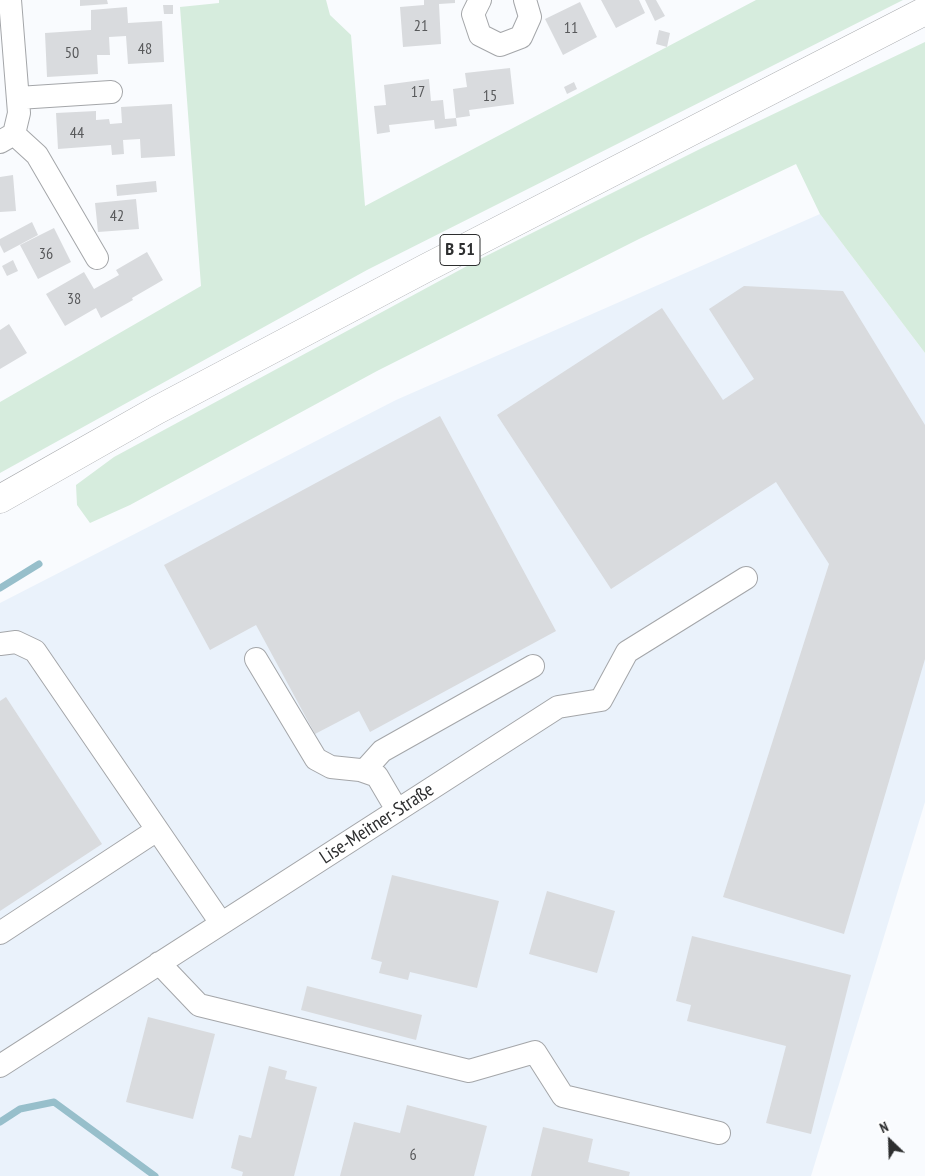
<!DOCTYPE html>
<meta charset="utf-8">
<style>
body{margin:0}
#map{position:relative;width:925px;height:1176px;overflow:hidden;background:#f9fbfe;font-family:"PT Sans Narrow",sans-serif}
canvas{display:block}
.north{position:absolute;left:865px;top:1116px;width:50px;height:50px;-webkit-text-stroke:4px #fff;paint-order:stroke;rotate:336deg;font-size:14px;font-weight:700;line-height:20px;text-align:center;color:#2d2e2f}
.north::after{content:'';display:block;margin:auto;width:18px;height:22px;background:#2d2e2f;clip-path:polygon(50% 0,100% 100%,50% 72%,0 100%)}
</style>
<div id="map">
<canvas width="925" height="1176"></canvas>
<div class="north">N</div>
</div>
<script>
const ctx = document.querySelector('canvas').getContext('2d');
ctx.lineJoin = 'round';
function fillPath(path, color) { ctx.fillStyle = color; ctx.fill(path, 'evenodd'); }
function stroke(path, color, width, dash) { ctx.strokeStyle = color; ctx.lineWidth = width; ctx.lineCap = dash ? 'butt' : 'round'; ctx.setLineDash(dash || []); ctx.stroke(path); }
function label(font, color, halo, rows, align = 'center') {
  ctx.font = font + ' "PT Sans Narrow",sans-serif'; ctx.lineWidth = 5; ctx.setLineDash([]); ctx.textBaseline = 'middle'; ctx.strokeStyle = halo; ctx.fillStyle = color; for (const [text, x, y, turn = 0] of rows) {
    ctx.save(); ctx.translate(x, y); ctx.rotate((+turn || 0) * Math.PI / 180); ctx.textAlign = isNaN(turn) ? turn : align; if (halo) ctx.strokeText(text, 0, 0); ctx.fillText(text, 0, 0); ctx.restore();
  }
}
const built = new Path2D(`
 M820,214L925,353V802L811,1176H0V603L396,400Z`);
const green = new Path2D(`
 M219,0H326L330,15L351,35L365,206L756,0H903L367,270L0,473V402L201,286L180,7L219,3Z
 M925,42V353L820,214L796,164L639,239L377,371L130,505L90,523L77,505L76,485L114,457L480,259L702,148Z`);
const stream = new Path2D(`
 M0,588L39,564
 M0,1122L20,1109L54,1102L155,1176`);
const building = new Path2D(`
 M80,0H107L108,4L80,6Z
 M424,0H455V3L439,4L441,44L403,47L400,7L424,5Z
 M601,0H639L645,13L616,28Z
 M645,0H656L665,16L655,21Z
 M580,2L597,37L563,55L545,19Z
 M163,5H173V14H164Z
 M127,7L128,23L162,21L164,62L128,64L126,36L109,37L110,55H97L98,74L47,77L45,33L91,30V10Z
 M659,30L670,33L667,47L656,44Z
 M510,68L514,104L469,110L470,116L456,118L453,89L467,87L465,73Z
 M429,79L431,101L443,100L445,119L456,118L457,126L435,129L434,120L389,125L390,132L377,134L374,106L386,105L384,85Z
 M574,82L577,89L567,94L564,87Z
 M172,104L175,156L141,158L140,139L123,140L124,154L112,155L111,145L58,149L56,113L96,111V120L109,119L110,124L122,123L121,107Z
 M13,175L16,211L0,212V177Z
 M156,181L157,192L117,196L116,185Z
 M136,199L139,229L98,232L95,203Z
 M32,222L38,235L4,253L0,245V239Z
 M54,228L71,262L38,279L20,245Z
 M147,252L163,280L132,298L133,300L101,318L96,308L65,326L46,294L84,272L94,289L119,275L116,270Z
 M13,260L18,271L7,276L2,266Z
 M744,286L843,291L925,425V659L844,934L723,897L829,564L776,482L611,589L497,415L662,308L723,400L754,379L709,309Z
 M9,324L27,353L0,369V330Z
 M440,416L556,631L370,732L359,711L315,734L256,625L210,650L164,565Z
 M6,697L102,844L0,911V701Z
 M392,875L499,901L477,988L410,972L408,980L379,973L382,962L371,959Z
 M547,891L615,911L597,973L529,954Z
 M692,936L851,975L811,1134L766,1123L786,1046L687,1021L691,1005L676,1001Z
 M307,986L422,1015L416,1040L301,1010Z
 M148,1017L215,1034L193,1119L126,1102Z
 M269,1066L287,1071L285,1079L317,1087L294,1176H242L243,1172L231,1168L239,1135L251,1138Z
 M407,1105L487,1126L474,1176H340L354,1122L400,1133Z
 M543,1127L593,1139L588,1162L630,1172L629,1176H531Z`);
const minor = new Path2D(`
 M480,0L473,14L480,35L500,45L521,37L530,17L525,0
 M18,98L111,92
 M14,134L37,155L97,258
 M0,142L14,134L19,113L10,0
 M0,644L16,642L35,651L221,923
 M256,659L316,759L331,767L360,770L377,776L397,810
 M364,771L382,751L533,666
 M0,933L157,830
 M159,963L199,1005L469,1071L535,1052L563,1096L719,1133
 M0,1066L558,707L601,700L627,652L746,578`);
const major = new Path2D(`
 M0,499L157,410L426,268L925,11`);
const numberNames = [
 ["21",421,26],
 ["11",571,28],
 ["48",145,49],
 ["50",72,53],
 ["17",418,92],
 ["15",490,96],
 ["44",77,133],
 ["42",117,216],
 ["36",46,254],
 ["38",74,299],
 ["6",413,1155]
];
const shields = [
 [460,250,40]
];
const shieldNames = [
 ["B 51",460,250]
];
const streetNames = [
 ["Lise-Meitner-Straße",377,824,-33]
];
fillPath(built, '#eaf2fb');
fillPath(green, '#d6ecdd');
stroke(stream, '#97bfcb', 7);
fillPath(building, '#d9dbde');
stroke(minor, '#a4a6a9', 24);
stroke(major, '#a4a6a9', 29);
stroke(minor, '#fff', 22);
stroke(major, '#fff', 28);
label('16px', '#58595b', null, numberNames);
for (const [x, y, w] of shields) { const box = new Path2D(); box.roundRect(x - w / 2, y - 15.5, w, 31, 4); ctx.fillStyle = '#fff'; ctx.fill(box); stroke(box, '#2d2e2f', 1); }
label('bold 18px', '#2d2e2f', null, shieldNames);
label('19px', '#2d2e2f', '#fff', streetNames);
</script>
